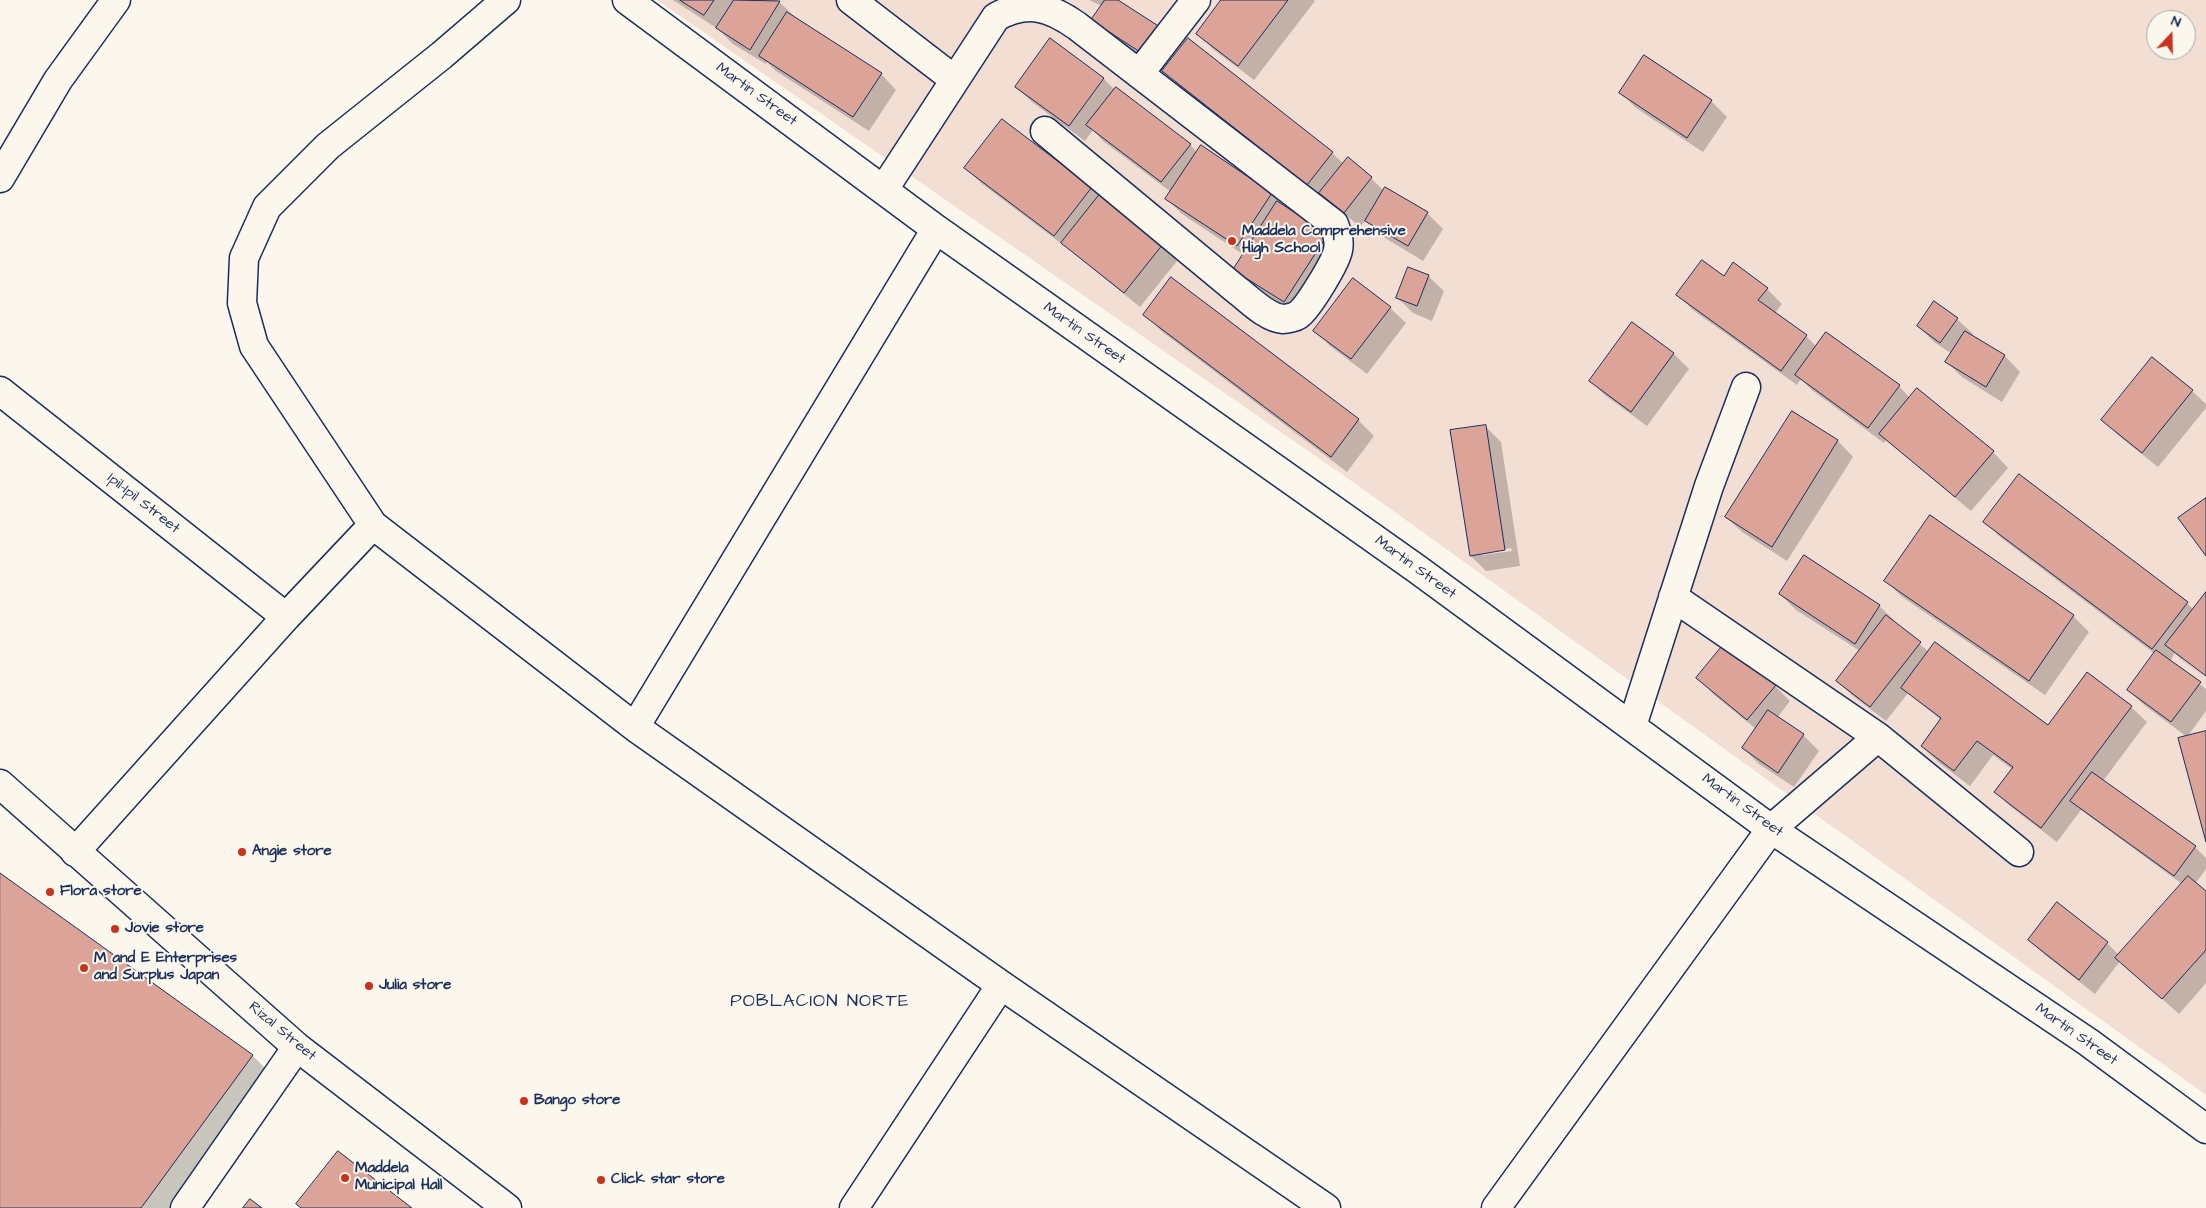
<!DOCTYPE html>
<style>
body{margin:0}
#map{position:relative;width:2206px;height:1208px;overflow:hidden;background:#fbf7ec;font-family:"Architects Daughter",sans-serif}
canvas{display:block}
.north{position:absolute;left:2146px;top:10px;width:50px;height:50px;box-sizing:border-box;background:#fbf7ec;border:1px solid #a1a7b3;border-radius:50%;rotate:21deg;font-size:14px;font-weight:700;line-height:20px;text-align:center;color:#1b2f5e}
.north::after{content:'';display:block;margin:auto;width:18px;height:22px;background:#c8321e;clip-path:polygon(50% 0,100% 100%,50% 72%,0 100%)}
</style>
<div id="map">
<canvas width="2206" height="1208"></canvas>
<div class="north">N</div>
</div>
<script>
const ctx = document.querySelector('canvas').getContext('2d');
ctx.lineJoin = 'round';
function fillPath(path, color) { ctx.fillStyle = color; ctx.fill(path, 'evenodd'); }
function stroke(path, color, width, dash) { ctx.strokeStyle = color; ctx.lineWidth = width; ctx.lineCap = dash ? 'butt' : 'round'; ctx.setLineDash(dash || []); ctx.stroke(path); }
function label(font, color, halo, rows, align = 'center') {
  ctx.font = font + ' "Architects Daughter",sans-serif'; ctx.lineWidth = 4; ctx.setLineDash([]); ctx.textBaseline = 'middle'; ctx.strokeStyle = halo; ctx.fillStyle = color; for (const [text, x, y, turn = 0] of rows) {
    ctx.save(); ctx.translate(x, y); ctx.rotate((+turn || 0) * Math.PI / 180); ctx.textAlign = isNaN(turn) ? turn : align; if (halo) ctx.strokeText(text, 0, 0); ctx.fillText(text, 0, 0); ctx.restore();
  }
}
const built = new Path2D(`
 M657,0H2206V1095L1353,482ZM2156,20H2186V50H2156Z`);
const shadow = new Path2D(`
 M673,0H777L795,17L881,74L896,90L869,131L776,71L767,62L766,64L733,44L718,29Z
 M1089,0H1115L1159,68L1108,36L1093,20L1102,6Z
 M1223,0H1313L1315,1L1254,80L1213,49L1198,34Z
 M1644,57L1711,101L1727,117L1703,152L1636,108L1620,92Z
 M1164,70L1332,153L1344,164L1371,178L1384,191L1386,188L1427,213L1443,229L1423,261L1382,236L1366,220L1360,227L1325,197L1323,199L1179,86Z
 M1103,78L1115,90L1190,145L1198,153L1202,147L1272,194L1287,209L1342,250L1300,317L1250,285L1234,270L1244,255L1182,214L1167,199L1171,192L1103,141L1093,130L1085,141L1032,102L1016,87Z
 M966,168L1091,187L1162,245L1177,261L1140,307L1071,251L981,183Z
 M1428,276L1444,291L1432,321L1413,313L1398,298Z
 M1724,278L1767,289L1782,304L1775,313L1806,336L1817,347L1827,334L1899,386L1910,398L1917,390L1993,452L2008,468L1971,511L1886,440L1884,443L1812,390L1801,379L1797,385L1693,310L1678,295Z
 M1171,279L1358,420L1374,436L1347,472L1160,330L1145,314Z
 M1353,280L1390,308L1406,323L1367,374L1330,346L1315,330Z
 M1957,319L1973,334L1971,336L2005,356L2020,372L2002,402L1962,377L1947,362L1952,354L1934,342L1918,326Z
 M1632,324L1674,354L1689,369L1647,426L1606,396L1590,381Z
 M2192,391L2206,404V408L2158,467L2118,435L2103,420Z
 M1792,413L1838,441L1853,457L1787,561L1742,532L1726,517Z
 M1485,426L1501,442L1520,566L1486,571L1471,556ZM1511,548L1512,551L1482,555V553Z
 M1930,517L2073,616L2089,632L2045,695L1901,596L1885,580Z
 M1985,521L2187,603L2194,610L2206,594V674L2182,656V659L2206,678L2182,660L2175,653L2170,661L2206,689V711L2187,737L2144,705L2128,690L2155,654L2000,537Z
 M1804,557L1879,606L1895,621L1894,623L1929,652L2048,726L2087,674L2131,707L2147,722L2103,781L2195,847L2206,858V869L2195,884L2206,893V983L2179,1014L2120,961L2095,994L2045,955L2029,940L2107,943L2119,955L2182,884L2081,810L2057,842L2011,807L1995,792L2012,769L1993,755L1970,786L1938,762L1922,746L1941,720L1908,693L1886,721L1853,696L1837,681L1860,651L1796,610L1780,594Z
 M1698,678L1775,686L1790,701L1777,718L1803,735L1819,751L1794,787L1759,764L1743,748L1756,729L1713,694Z
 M0,875L252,1055L272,1075L176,1208H0Z`);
const building = new Path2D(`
 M680,0H714L704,15Z
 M734,0L780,1L750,50L716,28Z
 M1105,0H1118L1160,27L1143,54L1091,20Z
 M1221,0H1288L1238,66L1196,34Z
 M787,12L882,73L853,117L759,56Z
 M1050,38L1104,78L1069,126L1015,87Z
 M1188,38L1333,152L1307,185L1162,71Z
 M1644,55L1712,100L1687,138L1619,93Z
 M1116,87L1191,144L1161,182L1086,125Z
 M1002,119L1092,187L1054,236L964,168Z
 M1201,145L1272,193L1237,246L1165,199Z
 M1348,157L1372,177L1344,213L1319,193Z
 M1385,187L1428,212L1408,246L1365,221Z
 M1100,194L1163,244L1124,293L1061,243Z
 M1277,201L1328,234L1284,302L1233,270Z
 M1702,260L1724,276L1733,262L1768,288L1758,300L1807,335L1781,371L1676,295Z
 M1408,267L1429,275L1417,306L1396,298Z
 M1171,277L1359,419L1331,457L1143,315Z
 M1353,278L1391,307L1351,359L1313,331Z
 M1934,301L1958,318L1940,343L1917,326Z
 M1632,322L1674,353L1631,412L1589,381Z
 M1965,331L2005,355L1986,387L1945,362Z
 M1826,332L1900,385L1868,428L1795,375Z
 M2152,357L2193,390L2142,453L2101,420Z
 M1917,388L1994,451L1955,497L1879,434Z
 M1792,411L1838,440L1772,547L1725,517Z
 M1486,425L1505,550L1470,556L1450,430Z
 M2019,474L2188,602L2152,649L1983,522Z
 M2206,498V556L2178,518Z
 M1930,515L2074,615L2029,681L1884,581Z
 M1804,555L1880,605L1855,644L1779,594Z
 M2206,592V676L2165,645Z
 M1886,615L1921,642L1870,707L1836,681Z
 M1935,642L2048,725L2087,672L2132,706L2041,828L1994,792L2013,767L1977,741L1954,771L1921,746L1941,718L1901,688Z
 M1724,644L1776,685L1747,720L1696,678Z
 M2156,650L2201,682L2171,722L2127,690Z
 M1768,710L1804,734L1778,773L1742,748Z
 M2206,731V842L2178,738Z
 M2092,772L2196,846L2174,876L2070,801Z
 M0,873L253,1055L141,1208H0Z
 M2188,876L2206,891V950L2162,999L2115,958Z
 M2057,902L2108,942L2079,980L2028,940Z
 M338,1151L412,1208H301L296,1204Z
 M250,1199L262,1208H243Z`);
const minor = new Path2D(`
 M627,0L936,229L1417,569L1771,829L2088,1042L2206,1129
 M851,0L955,80
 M1139,74L1196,0
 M0,178L58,80L116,0
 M884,189L996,17C1027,0 1049,6 1077,26L1334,224C1337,233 1340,241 1338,250C1336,262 1308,308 1298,315C1295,317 1287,319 1283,319C1267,318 1250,300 1238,291L1045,131
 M0,391L286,617
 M373,525L254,346L242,303L244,258L267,207L328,146L442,55L506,0
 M1673,597L1878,737L2019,852
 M1632,726L1709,486L1746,387
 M635,727L936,229
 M0,784L297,1047L507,1208
 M75,852L286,617L373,525L635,727L1001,985L1326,1208
 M185,1208L297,1047
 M854,1208L1001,985
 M1496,1208L1771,829L1878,737`);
const markers = [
 [1232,241,5,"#c8321e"],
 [242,852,5,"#c8321e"],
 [50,892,5,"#c8321e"],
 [115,929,5,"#c8321e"],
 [84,968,5,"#c8321e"],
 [369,986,5,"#c8321e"],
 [524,1101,5,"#c8321e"],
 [345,1178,5,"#c8321e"],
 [601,1180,5,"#c8321e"]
];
const streetNames = [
 ["Martin Street",756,95,36],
 ["Martin Street",1084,334,35],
 ["Ipil-Ipil Street",143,504,38],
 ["Martin Street",1415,568,36],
 ["Martin Street",1742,806,36],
 ["Rizal Street",282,1032,40],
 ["Martin Street",2076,1035,35]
];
const poiNames = [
 ["Maddela Comprehensive",1242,232],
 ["High School",1242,249],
 ["Angie store",252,852],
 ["Flora store",60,892],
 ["Jovie store",125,929],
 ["M and E Enterprises",94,959],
 ["and Surplus Japan",94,976],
 ["Julia store",379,986],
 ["Bango store",534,1101],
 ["Maddela",355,1169],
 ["Municipal Hall",355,1186],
 ["Click star store",611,1180]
];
const quarterNames = [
 ["POBLACION NORTE",820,1002]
];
fillPath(built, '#f2ded3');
fillPath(shadow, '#0003');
fillPath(building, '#dca398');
stroke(building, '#1b2f5e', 1);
stroke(minor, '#1b2f5e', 31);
stroke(minor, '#fbf7ec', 28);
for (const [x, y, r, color] of markers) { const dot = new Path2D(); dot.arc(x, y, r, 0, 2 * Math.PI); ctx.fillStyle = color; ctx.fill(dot); stroke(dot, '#fbf7ec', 2); }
label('15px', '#1b2f5e', '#fbf7ec', streetNames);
label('bold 15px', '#1b2f5e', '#fbf7ec', poiNames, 'left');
ctx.letterSpacing = '1px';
label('18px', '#1b2f5e', '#fbf7ec', quarterNames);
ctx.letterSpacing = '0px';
</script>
